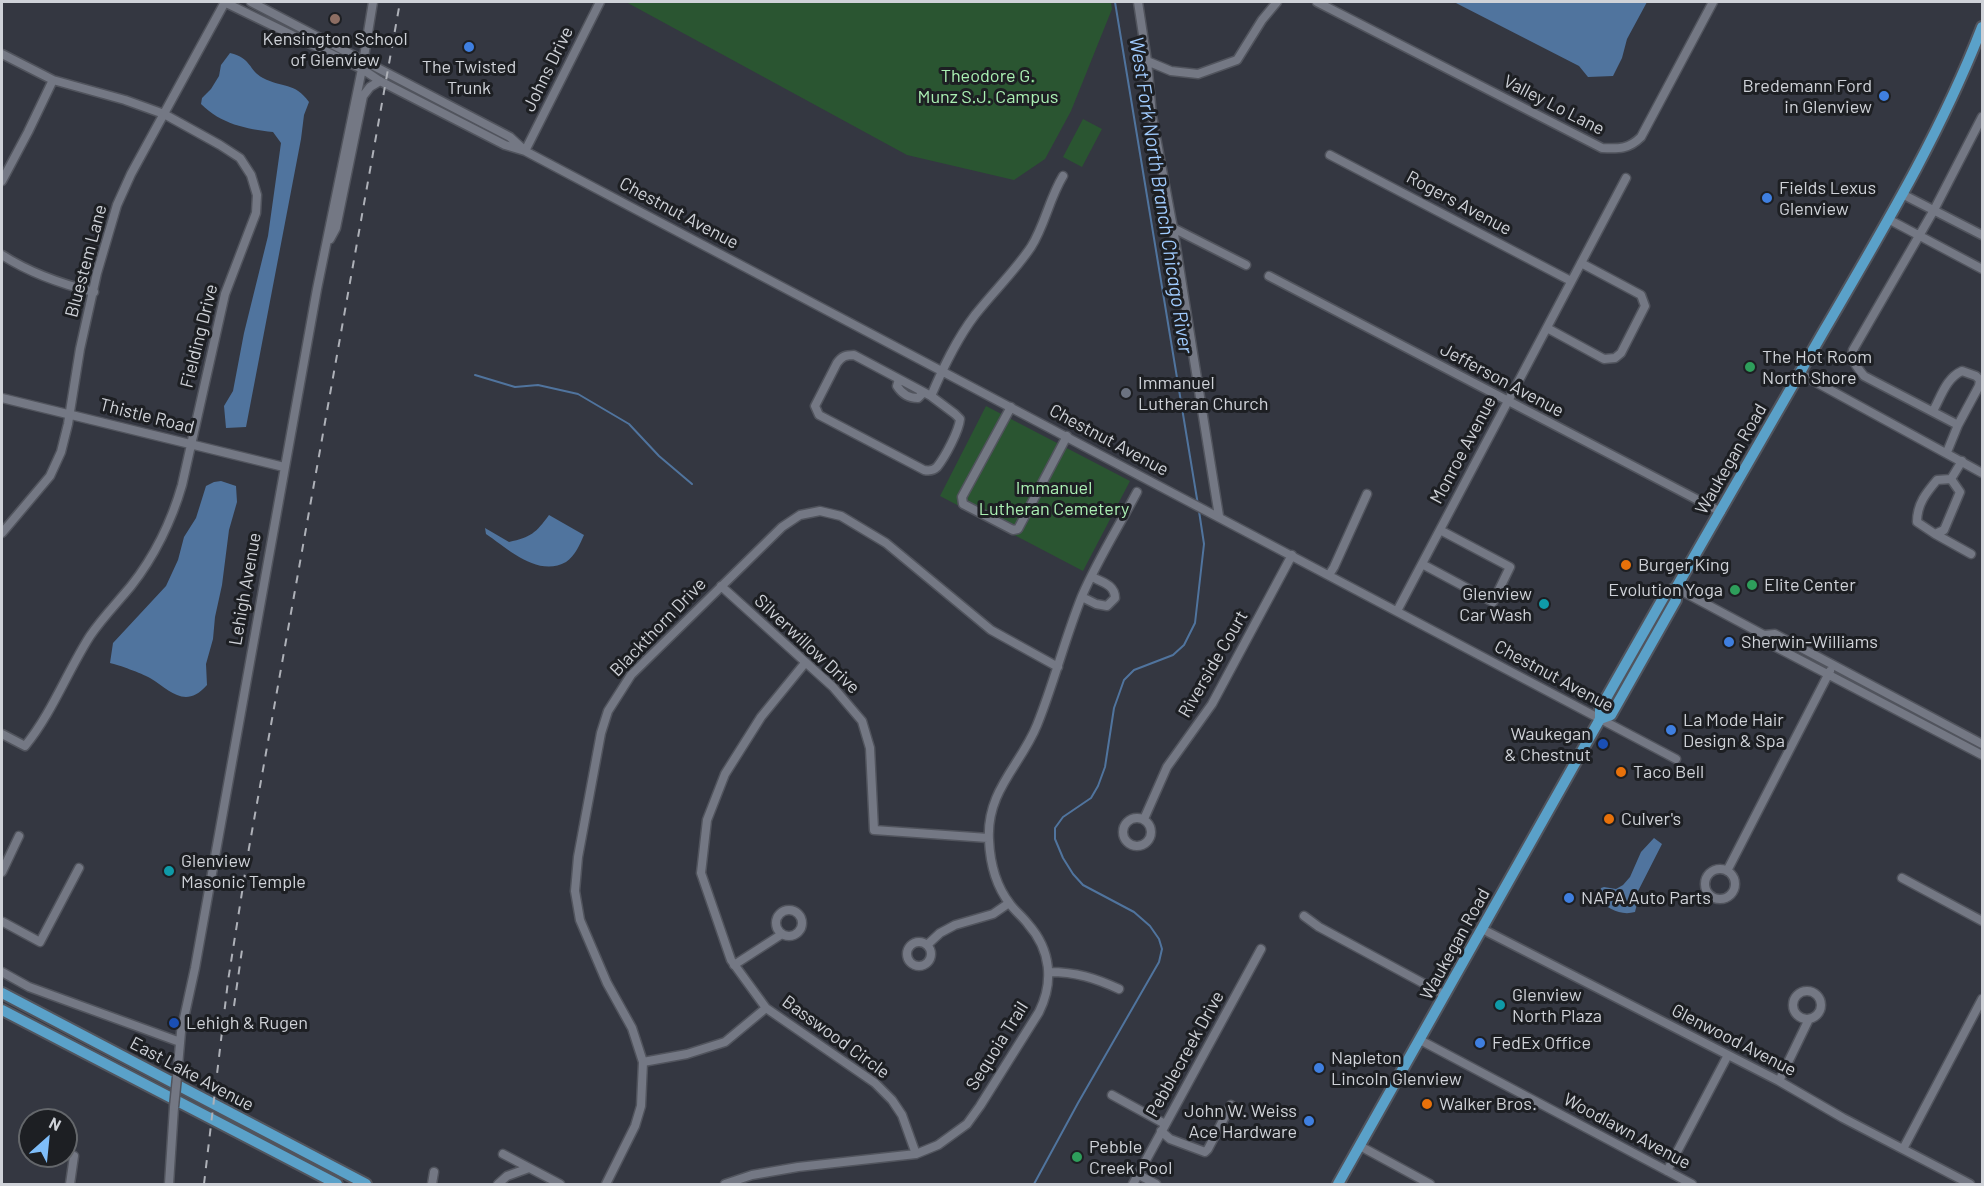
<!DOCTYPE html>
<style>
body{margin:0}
#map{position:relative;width:1984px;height:1186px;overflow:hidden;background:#343741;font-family:Barlow,sans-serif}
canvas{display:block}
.frame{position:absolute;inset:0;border:3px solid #cfd2d8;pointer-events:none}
.north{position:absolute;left:18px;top:1108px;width:60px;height:60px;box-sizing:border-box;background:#1d1f23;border:2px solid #64676b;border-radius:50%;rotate:27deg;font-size:16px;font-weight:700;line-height:24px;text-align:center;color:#cfd2d8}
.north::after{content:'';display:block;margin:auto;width:21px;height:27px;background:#7ebdf9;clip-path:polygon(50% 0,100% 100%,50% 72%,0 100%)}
</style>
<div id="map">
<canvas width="1984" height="1186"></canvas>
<div class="frame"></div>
<div class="north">N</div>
</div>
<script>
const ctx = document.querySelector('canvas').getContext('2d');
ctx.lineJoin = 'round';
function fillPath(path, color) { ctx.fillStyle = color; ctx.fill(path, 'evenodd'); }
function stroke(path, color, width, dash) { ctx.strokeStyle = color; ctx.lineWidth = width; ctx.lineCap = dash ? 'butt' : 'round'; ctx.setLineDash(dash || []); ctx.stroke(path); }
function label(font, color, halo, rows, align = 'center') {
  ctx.font = font + ' Barlow,sans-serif'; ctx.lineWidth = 6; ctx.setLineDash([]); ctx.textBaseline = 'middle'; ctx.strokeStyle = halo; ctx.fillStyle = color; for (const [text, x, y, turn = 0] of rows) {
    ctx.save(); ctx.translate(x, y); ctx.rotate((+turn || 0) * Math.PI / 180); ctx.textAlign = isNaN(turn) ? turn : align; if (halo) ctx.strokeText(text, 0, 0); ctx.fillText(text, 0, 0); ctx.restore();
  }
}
const green = new Path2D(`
 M626,2H1111L1112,9L1071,111L1045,159L1014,180L907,155Z
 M1083,119L1102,129L1082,167L1063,157Z
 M986,406L1130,481L1083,571L940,496Z`);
const water = new Path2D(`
 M1454,2H1647L1627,39L1622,58L1613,76L1588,77L1579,66Z
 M230,53C252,58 248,70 263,78C282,88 295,82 309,102L304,115L301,139L246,427L226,428L224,406L233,391L244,333L268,236L281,143L273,132C246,129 221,124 201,104L202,98L211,89L219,76L221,65Z
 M221,481L236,486L237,502L229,530L222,585L215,617L213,639L206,664L207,685C185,710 170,690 150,678C141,673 119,665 110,663L113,643L166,586L178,560L184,537L196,518L206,486L214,482Z
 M549,515L584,535C580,544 575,556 566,562C538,578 507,548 486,534L485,528L509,542C531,537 536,533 549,515Z
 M1654,838L1662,844L1634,899L1637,904L1635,912C1621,916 1608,909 1598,899L1601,888L1604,887L1616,889L1623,885L1630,877L1641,852Z`);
const stream = new Path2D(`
 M1115,2L1198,505
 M475,375L515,387L538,385L578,394L629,424L659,456L692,484
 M1034,1184L1078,1103L1159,962L1162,949L1159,939L1150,926L1134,912L1083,885L1073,874L1063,858L1055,839V828L1063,817L1091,798L1098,786L1105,767L1114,708L1124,680L1134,670L1173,655L1184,645L1195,623L1204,544L1199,511`);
const minor = new Path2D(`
 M224,2L362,69L380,81L505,145L525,151L1676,759
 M251,2L510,137L522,148
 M1138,2L1147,61L1152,116L1173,228L1219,516
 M1317,2L1602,148C1619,149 1629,149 1641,137L1713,2
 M2,54L53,80L125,100L164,114L220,145L240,158L251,175L257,195L256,213L225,294L182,485C172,520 154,557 131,586C117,603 102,618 90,636C67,672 52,713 25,746L2,734
 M1147,61L1171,71L1198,74L1237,60L1262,20L1277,2
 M525,151L600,2
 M1330,155L1571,281
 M2,181L28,132L53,80
 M1902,194L1982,235
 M1888,219L1982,269
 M1173,228L1246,265
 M330,239L336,228L363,96L370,87L380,81
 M2,255C30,273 61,284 94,292
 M1269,276L1721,512
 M1547,328L1604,359L1615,358L1621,353L1645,306L1641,295L1581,263
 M1799,373L1982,473
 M899,379L897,386C902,394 909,398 918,398L923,393
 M931,396L955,414L960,419C959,431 945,457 937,467C933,471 929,471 924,470L819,415L815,406L837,363C842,356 846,355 854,355L931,396C943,368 956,340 975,315C993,292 1015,271 1031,247C1045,225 1049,199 1063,176
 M2,398L284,467
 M1011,407L962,497L963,504L1013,530L1018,529L1067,436
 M1933,411C1941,397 1946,378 1962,371L1976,376L1980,380L1979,386L1958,425
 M1947,452L1958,425L1864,376C1857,367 1851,361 1853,350L1934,210L1982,117
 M1951,479L1937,480C1926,493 1917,504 1917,522L1935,534L1944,530L1960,492L1951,479L1962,461
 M2,533L50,476L61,452L68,424L80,349L97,273L117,205L131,174L225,2
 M1935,534L1971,554
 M1422,564L1493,602L1510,567L1440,530
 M1329,575L1334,567L1367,494
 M721,586L833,687L862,721L870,748L874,830L988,838
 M1676,588L1764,635L1770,644L1982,755
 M1082,597L1096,604L1107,606L1115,598C1115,585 1102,582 1092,577
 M1397,611L1626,178
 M1764,635L1775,634L1982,744
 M805,663L761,717L725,774L707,820L701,873L731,960L766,1008L875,1083L892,1100L902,1115L916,1154
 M1123 832a14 14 0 1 1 28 0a14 14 0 1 1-28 0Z
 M1144,819L1167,767L1212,704L1292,555
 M1705 884a15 15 0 1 1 30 0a15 15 0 1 1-30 0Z
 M1727,871L1830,671
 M2,872L19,836
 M1902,878L1982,921
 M776 923a13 13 0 1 1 26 0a13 13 0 1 1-26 0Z
 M1304,916L1319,927L1445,995
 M3,922L40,942L79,868
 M1482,929L1779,1081L1843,1118L1970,1184
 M907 954a12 12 0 1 1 24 0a12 12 0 1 1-24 0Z
 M927,945L940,933L955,925L993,914L1009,903
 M734,965L782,934
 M2,972L29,987L180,1042
 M1049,972C1076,972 1095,978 1119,989
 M1793 1005a14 14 0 1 1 28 0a14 14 0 1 1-28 0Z
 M1420,1040L1692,1184
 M643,1062L687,1054L725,1042L766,1008
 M177,1077L181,1032L195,968L317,289L362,69L373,2
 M1779,1081L1809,1019
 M1112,1095L1165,1124
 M1161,1131L1170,1139L1205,1152L1208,1149L1231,1105
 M1360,1146L1430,1184
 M1903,1149L1982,999
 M503,1154L560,1184
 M1667,1171L1728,1055
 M1137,1174L1156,1184
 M70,1184L74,1156
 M169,1184L174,1107
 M432,1184L434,1172
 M498,1184L507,1176L529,1168
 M606,1184L635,1126L641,1106L643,1062L632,1028L607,983L580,920L575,891L578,857L601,733L608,711L631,675L782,527L800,515L820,511L841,516L886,543L991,630L1058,667
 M725,1184L752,1175L798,1167L916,1154L938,1145L967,1124L980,1106L1039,1012C1054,982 1051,950 1028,924C1023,917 1015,911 1010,904C996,886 990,862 989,840C986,791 1021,765 1037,725C1054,683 1065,638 1082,596C1097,561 1119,526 1137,492
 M1133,1184L1261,949`);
const major = new Path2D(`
 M1600,719L1611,715L1676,600V588C1726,502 1775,415 1825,329C1882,231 1941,133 1982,27
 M2,993L366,1184
 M2,1010L337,1184
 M1338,1184L1600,719V709L1666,593L1676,588`);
const rail = new Path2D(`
 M234,1006L242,950
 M204,1184L228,981L249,848L400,2`);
const minorBridge = new Path2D(`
 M174,1107L177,1077`);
const markers = [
 [335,19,6,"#8d6e63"],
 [469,47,6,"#3f7fe0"],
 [1884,96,6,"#3f7fe0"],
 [1767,198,6,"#3f7fe0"],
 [1750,367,6,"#2e9e5b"],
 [1126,393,6,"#6b7280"],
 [1626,565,6,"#e8710a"],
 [1752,585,6,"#2e9e5b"],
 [1735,590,6,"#2e9e5b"],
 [1544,604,6,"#0f9aa8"],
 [1729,642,6,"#3f7fe0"],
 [1671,730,6,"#3f7fe0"],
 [1603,744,6,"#1a4fb4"],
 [1621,772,6,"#e8710a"],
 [1609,819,6,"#e8710a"],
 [169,871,6,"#0f9aa8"],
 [1569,898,6,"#3f7fe0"],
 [1500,1005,6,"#0f9aa8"],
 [174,1023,6,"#1a4fb4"],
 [1480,1043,6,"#3f7fe0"],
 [1319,1068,6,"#3f7fe0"],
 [1427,1104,6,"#e8710a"],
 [1309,1121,6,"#3f7fe0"],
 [1077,1157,6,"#2e9e5b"]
];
const poiNames = [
 ["Kensington School",335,39,"center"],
 ["of Glenview",335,60,"center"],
 ["The Twisted",469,67,"center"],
 ["Trunk",469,88,"center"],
 ["Bredemann Ford",1872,86,"right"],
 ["in Glenview",1872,107,"right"],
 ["Fields Lexus",1779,188],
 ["Glenview",1779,209],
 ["The Hot Room",1762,357],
 ["North Shore",1762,378],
 ["Immanuel",1138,383],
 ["Lutheran Church",1138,404],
 ["Burger King",1638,565],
 ["Elite Center",1764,585],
 ["Evolution Yoga",1723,590,"right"],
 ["Glenview",1532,594,"right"],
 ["Car Wash",1532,615,"right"],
 ["Sherwin-Williams",1741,642],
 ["La Mode Hair",1683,720],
 ["Design & Spa",1683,741],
 ["Waukegan",1591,734,"right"],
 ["& Chestnut",1591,755,"right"],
 ["Taco Bell",1633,772],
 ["Culver's",1621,819],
 ["Glenview",181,861],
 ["Masonic Temple",181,882],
 ["NAPA Auto Parts",1581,898],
 ["Glenview",1512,995],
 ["North Plaza",1512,1016],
 ["Lehigh & Rugen",186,1023],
 ["FedEx Office",1492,1043],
 ["Napleton",1331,1058],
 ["Lincoln Glenview",1331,1079],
 ["Walker Bros.",1439,1104],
 ["John W. Weiss",1297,1111,"right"],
 ["Ace Hardware",1297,1132,"right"],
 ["Pebble",1089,1147],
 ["Creek Pool",1089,1168]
];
const streetNames = [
 ["Johns Drive",548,69,-64],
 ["Valley Lo Lane",1554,105,27],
 ["Rogers Avenue",1459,203,28],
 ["Chestnut Avenue",679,213,28],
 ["Bluestem Lane",86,261,-75],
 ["Fielding Drive",199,336,-76],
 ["Jefferson Avenue",1502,380,28],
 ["Thistle Road",147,416,14],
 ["Chestnut Avenue",1109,440,28],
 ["Monroe Avenue",1463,450,-62],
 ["Waukegan Road",1731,459,-60],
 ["Lehigh Avenue",245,589,-80],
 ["Blackthorn Drive",658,627,-46],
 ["Silverwillow Drive",807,644,43],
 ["Riverside Court",1213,664,-60],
 ["Chestnut Avenue",1554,676,28],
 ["Waukegan Road",1455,944,-61],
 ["Basswood Circle",836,1037,36],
 ["Glenwood Avenue",1734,1040,27],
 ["Sequoia Trail",997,1046,-58],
 ["Pebblecreek Drive",1185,1054,-61],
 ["East Lake Avenue",192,1074,28],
 ["Woodlawn Avenue",1627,1131,28]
];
const parkNames = [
 ["Theodore G.",988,76],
 ["Munz S.J. Campus",988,97],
 ["Immanuel",1054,488],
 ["Lutheran Cemetery",1054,509]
];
const waterNames = [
 ["West Fork North Branch Chicago River",1161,195,81]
];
fillPath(green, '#2a5531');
fillPath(water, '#50749e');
stroke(stream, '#50749e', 2);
stroke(minor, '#51545d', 11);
stroke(major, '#51545d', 14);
stroke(minor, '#747884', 8);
stroke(major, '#5aa1c9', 10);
stroke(rail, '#aeb1b8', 2, [8, 8]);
stroke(minorBridge, '#51545d', 11, []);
stroke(minorBridge, '#747884', 8);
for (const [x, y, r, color] of markers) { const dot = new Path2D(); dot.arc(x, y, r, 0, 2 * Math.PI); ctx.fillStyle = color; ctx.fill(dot); stroke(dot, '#1d1f23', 2); }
label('18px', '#cfd2d8', '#1d1f23', poiNames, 'left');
label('18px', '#cfd2d8', '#1d1f23', streetNames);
label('18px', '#abf0b3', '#1d1f23', parkNames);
label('italic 20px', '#a0cbfe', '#1d1f23', waterNames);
</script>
